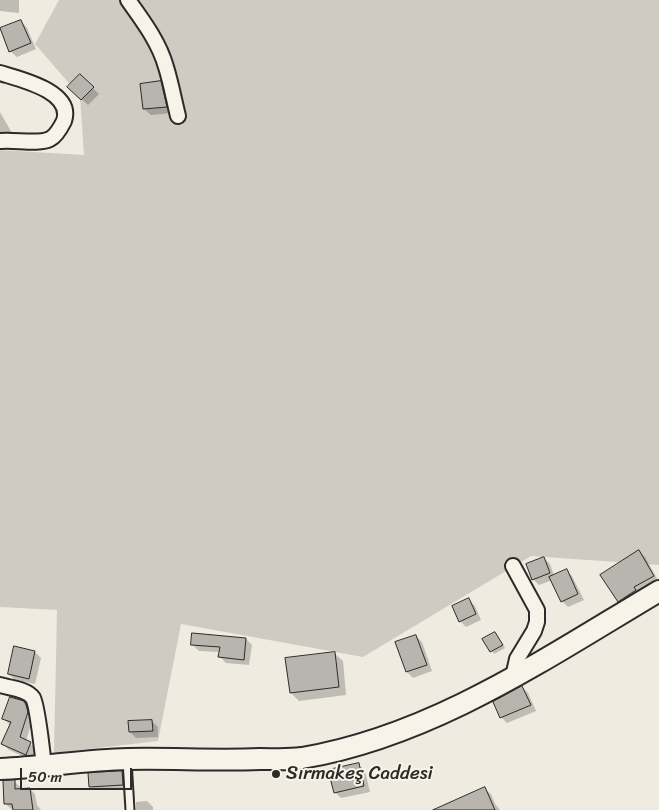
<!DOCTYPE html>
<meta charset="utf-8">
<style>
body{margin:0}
#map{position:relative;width:659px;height:810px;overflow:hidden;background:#efebe0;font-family:Sriracha,sans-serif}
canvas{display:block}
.scale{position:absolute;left:20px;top:768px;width:112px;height:22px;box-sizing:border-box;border:2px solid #2b2b2b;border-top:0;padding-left:6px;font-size:15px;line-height:18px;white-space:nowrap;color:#2b2b2b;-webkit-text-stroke:4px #f7f3e8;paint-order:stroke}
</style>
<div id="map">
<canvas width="659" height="810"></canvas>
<div class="scale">50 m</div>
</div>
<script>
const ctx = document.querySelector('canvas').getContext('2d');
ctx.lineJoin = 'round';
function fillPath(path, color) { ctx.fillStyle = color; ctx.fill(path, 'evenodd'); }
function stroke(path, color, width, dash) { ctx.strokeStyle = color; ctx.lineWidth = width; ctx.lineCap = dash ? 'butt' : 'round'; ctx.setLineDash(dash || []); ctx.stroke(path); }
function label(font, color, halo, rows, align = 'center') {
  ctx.font = font + ' Sriracha,sans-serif'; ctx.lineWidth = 4; ctx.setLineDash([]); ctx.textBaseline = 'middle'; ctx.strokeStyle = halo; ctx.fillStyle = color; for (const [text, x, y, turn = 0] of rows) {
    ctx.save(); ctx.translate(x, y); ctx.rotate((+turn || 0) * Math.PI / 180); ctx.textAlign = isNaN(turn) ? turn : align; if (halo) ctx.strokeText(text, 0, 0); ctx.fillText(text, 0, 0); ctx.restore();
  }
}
const green = new Path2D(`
 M59,0H659V565L531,556L363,657L181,624L158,741L54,753L57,610L0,607V150L84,155L80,96L35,44Z`);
const shadow = new Path2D(`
 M0,0H19V13L0,11Z
 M21,21L27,28L36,49L17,57L10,51Z
 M80,75L99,94L88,105L69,87Z
 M161,83L167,89L172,113L151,115L144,109Z
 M0,112L12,133L0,140Z
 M639,551L645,557L659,582L625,607L619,601Z
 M544,558L550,564L554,576L566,570L572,576L584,600L568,607L562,601L552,580L539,585L533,579Z
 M469,600L475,606L481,620L466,627L460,621Z
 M416,636L422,642L432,671L413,678L407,672L397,643Z
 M497,636L505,648L494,654L484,640Z
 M246,639L252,645L249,665L226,663L220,657V652L199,651L192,644Z
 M35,652L41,658L35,684L15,680L9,674Z
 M334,653L343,661L346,695L299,701L291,693Z
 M522,687L528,693L536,711L507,723L501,717Z
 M24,703L30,709L33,718L26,741L37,749L32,760L9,750L3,744L11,726L4,719Z
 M152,721L158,727V737L136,738L130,732Z
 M359,765L365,771L370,792L341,798L335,792Z
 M122,772L126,777L127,789L94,790L90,786Z
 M14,781L20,787V790L30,789L35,794L37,805L41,810H15L11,809L5,803Z
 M485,789L491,794L495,804L500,810H456Z
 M147,801L153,807V810H136V802Z`);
const building = new Path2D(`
 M21,20L31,43L9,52L0,28Z
 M80,74L94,87L81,100L67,87Z
 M161,81L167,107L143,109L140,84Z
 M639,550L654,576L634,587L636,590L618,602L600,575Z
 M544,557L550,573L532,580L526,564Z
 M567,569L578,594L561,602L549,577Z
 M469,598L476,614L459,622L452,606Z
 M495,632L503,645L490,652L482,639Z
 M192,633L246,638L244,660L218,657L220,647L191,645Z
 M416,635L427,665L406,672L395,642Z
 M14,646L35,651L29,679L8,674Z
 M335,652L339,687L290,693L285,658Z
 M522,686L531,705L500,718L493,702Z
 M10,697L24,701L26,705L28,712L20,737L31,742L26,755L1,744L11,722L2,719Z
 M152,720L153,731L129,732L128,721Z
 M359,763L364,786L334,793L328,770Z
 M122,771L123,785L89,787L88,773Z
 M15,780V789L30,788L33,810H13L12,804H4L3,781Z
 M485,787L495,810H433Z`);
const service = new Path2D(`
 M127,760L130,810`);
const minor = new Path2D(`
 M128,0C143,21 159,42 166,67C171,83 174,100 178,116
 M0,73C19,79 74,91 64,121C61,127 56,136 50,139C38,145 14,139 0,141
 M513,677L517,659L534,631L537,622V610L513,566
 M0,685C9,688 27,689 33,698C38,707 42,752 44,765`);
const secondary = new Path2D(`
 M0,769C43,767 85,760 128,759C172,758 216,761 260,759C274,759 288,760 302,758C433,736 546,658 659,591`);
const markers = [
 [276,774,5,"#2b2b2b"]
];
const poiNames = [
 ["Sırmakeş Caddesi",286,774]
];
fillPath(green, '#cfcbc2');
fillPath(shadow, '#0003');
fillPath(building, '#b8b5ae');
stroke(building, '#2b2b2b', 1);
stroke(service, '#2b2b2b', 11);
stroke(minor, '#2b2b2b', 18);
stroke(secondary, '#2b2b2b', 24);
stroke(service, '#f7f3e8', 7);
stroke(minor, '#f7f3e8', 14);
stroke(secondary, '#f7f3e8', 20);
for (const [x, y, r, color] of markers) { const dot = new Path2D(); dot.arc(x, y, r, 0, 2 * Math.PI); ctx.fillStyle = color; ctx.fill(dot); stroke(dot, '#f7f3e8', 2); }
label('19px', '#2b2b2b', '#f7f3e8', poiNames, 'left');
</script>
